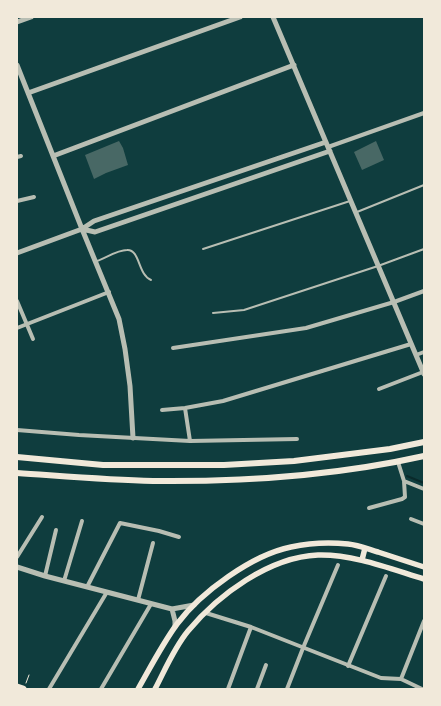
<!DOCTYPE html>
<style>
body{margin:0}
#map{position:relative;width:441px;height:706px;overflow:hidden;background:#0f3d3e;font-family:Mulish,sans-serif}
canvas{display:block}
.frame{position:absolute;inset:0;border:18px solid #f1e9da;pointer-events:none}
</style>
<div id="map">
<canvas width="441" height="706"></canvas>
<div class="frame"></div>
</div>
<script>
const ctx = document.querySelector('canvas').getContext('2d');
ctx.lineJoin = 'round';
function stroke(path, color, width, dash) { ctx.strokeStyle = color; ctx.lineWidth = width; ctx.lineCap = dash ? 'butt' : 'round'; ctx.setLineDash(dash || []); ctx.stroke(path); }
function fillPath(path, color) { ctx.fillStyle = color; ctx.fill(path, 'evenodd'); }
const stream = new Path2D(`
 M407,476L424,483`);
const building = new Path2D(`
 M119,141L123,148L128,165L106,173L94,179L85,155Z
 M376,141L384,160L362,170L354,152Z`);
const path = new Path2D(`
 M26,683L29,675`);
const service = new Path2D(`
 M357,212L424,185
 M203,249L350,201
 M97,261C106,258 117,250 127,250C140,249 138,275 151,280
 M213,313L244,310L378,266L424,249`);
const minor = new Path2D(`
 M328,147L424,113
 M17,157L21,156
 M17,201L34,197
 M17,301L33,339
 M17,328L109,292
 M173,348L306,328L394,302L424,291
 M416,355L424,352
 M379,389L423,372
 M185,408L190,441
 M162,410L185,408L223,401L411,344
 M17,430L79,435L190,441L297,439
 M404,481L424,489
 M369,508L402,499L405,497L404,481L398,462
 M411,519L424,524
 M17,557L42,517
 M45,576L56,530
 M64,581L82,521
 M87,587L120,523L159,531L179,537
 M138,600L153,543
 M206,613L251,627L381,678L401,679L422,689
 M348,666L386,576
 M401,679L424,621
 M49,689L107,592
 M101,689L151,604
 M228,689L251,627
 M257,689L266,665
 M287,689L303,648L338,565`);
const tertiary = new Path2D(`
 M273,17L424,374
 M17,22L31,17
 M17,65L82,229L119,319L125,349L130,386L133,438
 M28,93L240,17
 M53,156L294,65
 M82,229L95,232L330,151
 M17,253L82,229L94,221L326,142
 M17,567L45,576L172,609L194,605
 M172,609L175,621V627`);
const secondary = new Path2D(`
 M362,560L365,548
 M138,689C150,668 163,643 177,624C201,592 252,555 291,547C309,543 330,542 348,544C358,545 368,549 378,552C393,557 409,562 424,567
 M155,689C165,670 174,648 188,631C218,595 269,557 318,555C353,554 391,569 424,579`);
const primary = new Path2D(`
 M17,457L103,465H224L294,461L390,449L424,442
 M17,473C62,476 108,480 153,481C244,482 335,476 424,456`);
const trunk = new Path2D(`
 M17,687L23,689`);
stroke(stream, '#0a2a2b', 2);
fillPath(building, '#486865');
stroke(path, '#f1e9da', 1);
stroke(service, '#b8beb3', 2);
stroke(minor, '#b8beb3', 4);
stroke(tertiary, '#b8beb3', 5);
stroke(secondary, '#f1e9da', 5.5);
stroke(primary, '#f1e9da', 6);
stroke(trunk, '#f1e9da', 7);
</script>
